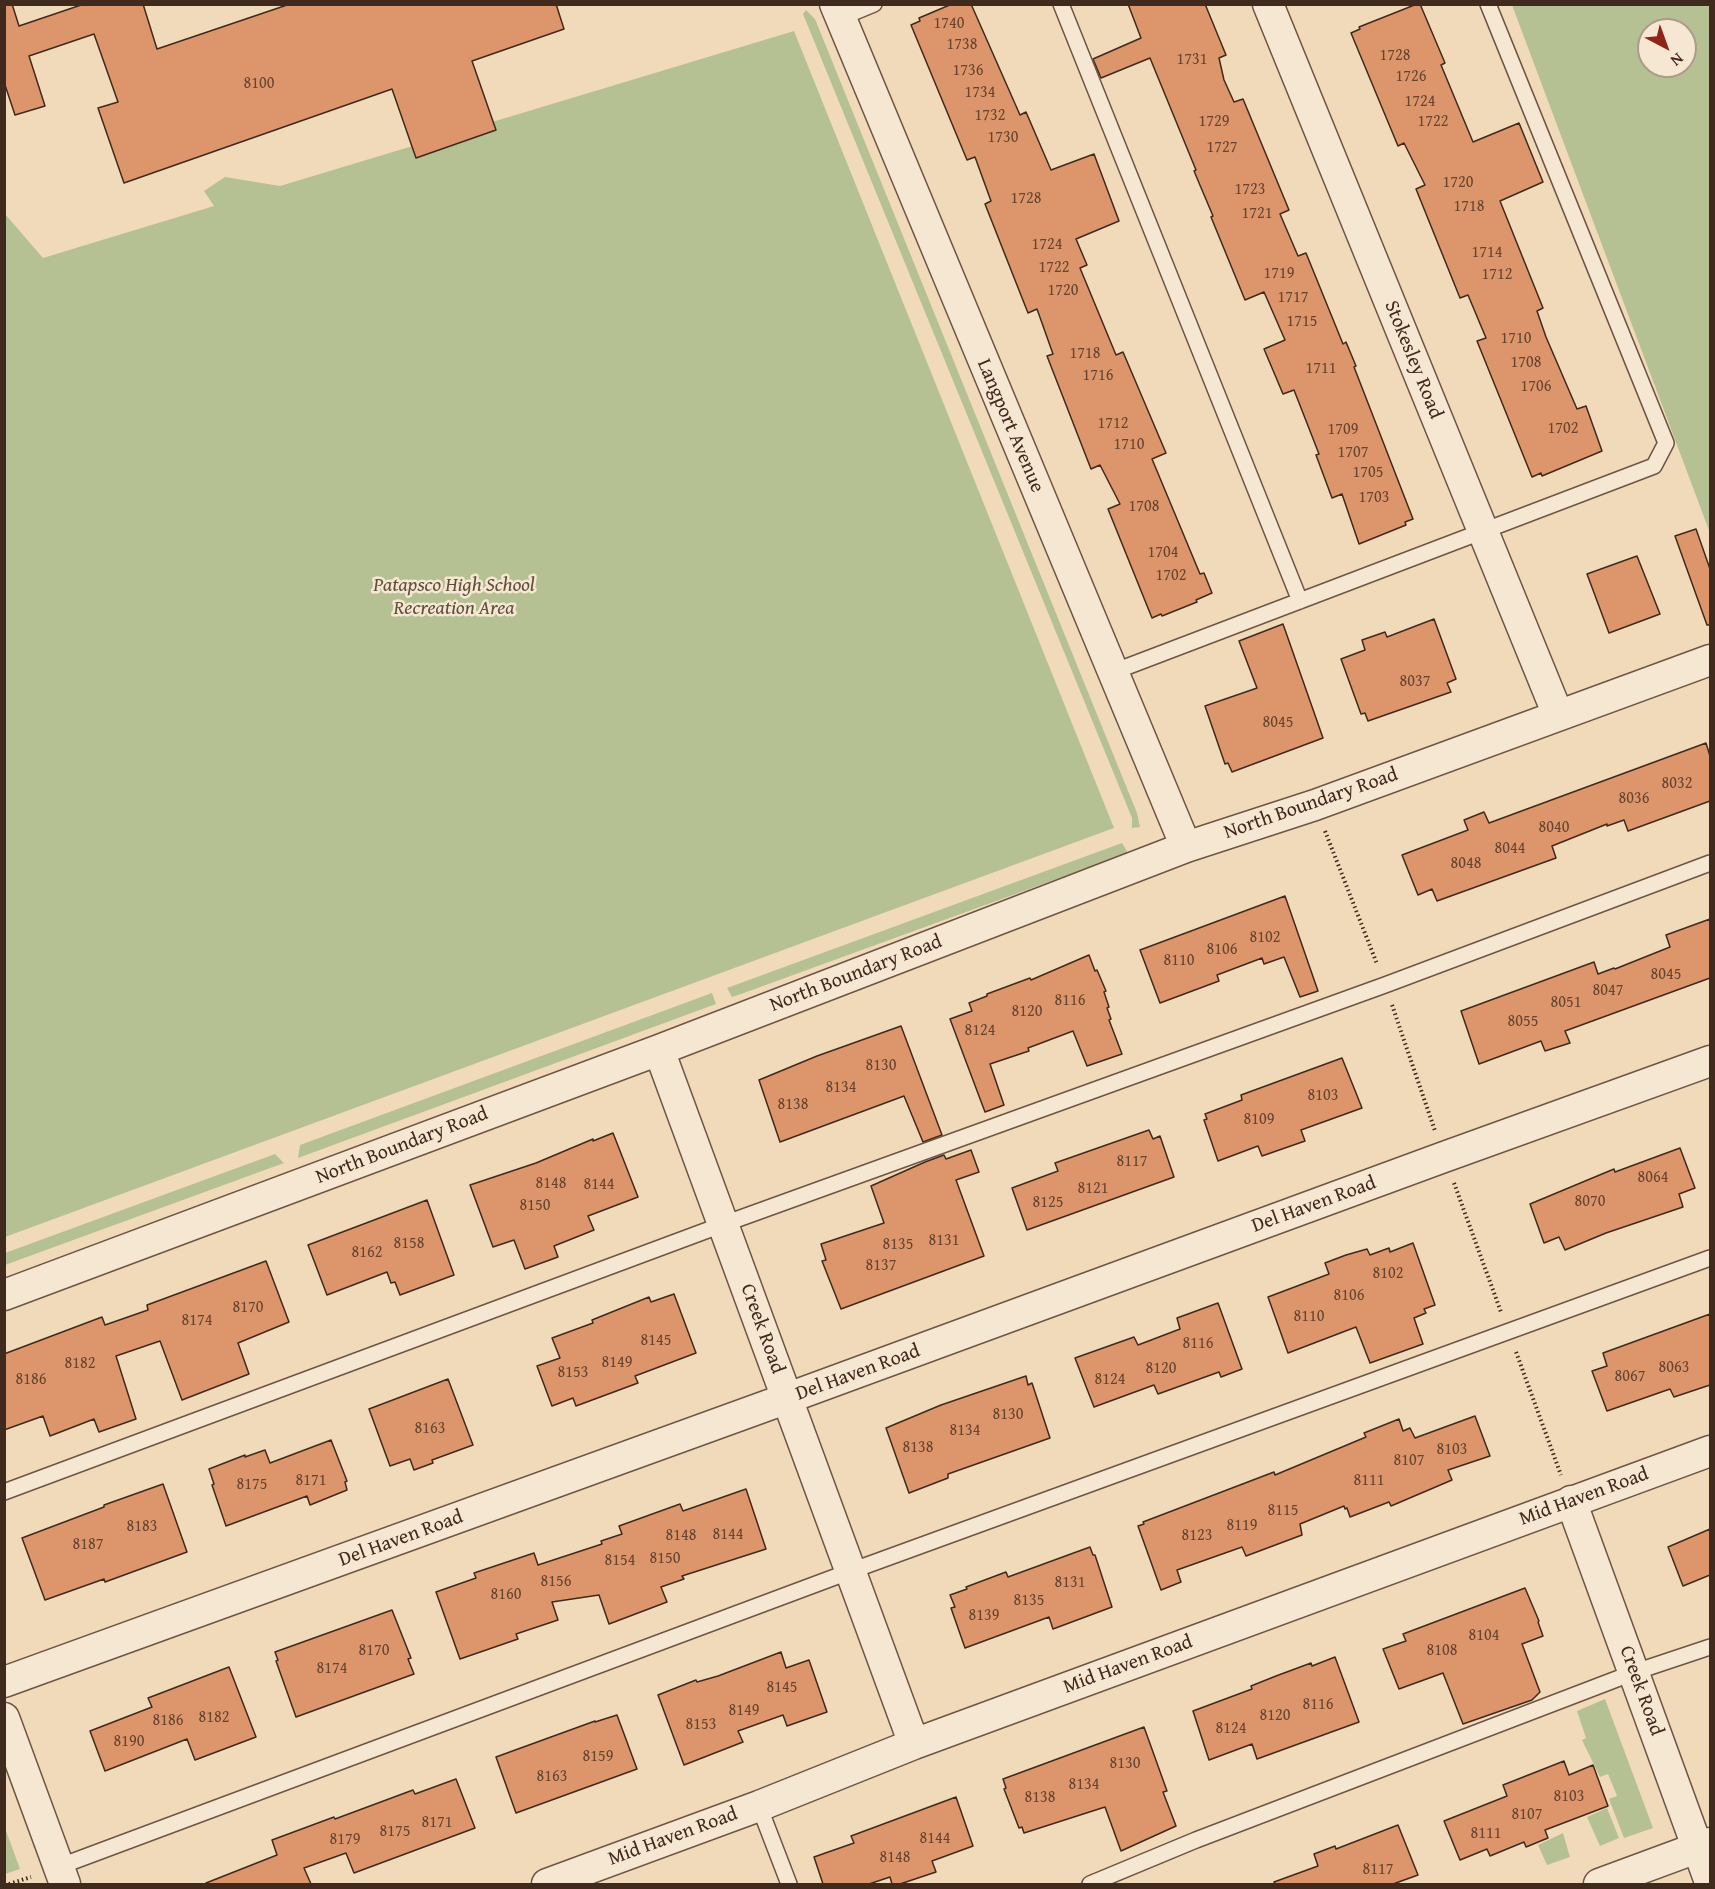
<!DOCTYPE html>
<style>
body{margin:0}
#map{position:relative;width:1715px;height:1889px;overflow:hidden;background:#f1daba;font-family:"Gentium Book Plus",serif}
canvas{display:block}
.frame{position:absolute;inset:0;border:6px solid #40291d;pointer-events:none}
.north{position:absolute;left:1637px;top:18px;width:60px;height:60px;box-sizing:border-box;background:#f6e7d2;border:2px solid #ad9b8a;border-radius:50%;rotate:139deg;font-size:16px;font-weight:700;line-height:24px;text-align:center;color:#40291d}
.north::after{content:'';display:block;margin:auto;width:21px;height:27px;background:#8f2418;clip-path:polygon(50% 0,100% 100%,50% 72%,0 100%)}
</style>
<div id="map">
<canvas width="1715" height="1889"></canvas>
<div class="frame"></div>
<div class="north">N</div>
</div>
<script>
const ctx = document.querySelector('canvas').getContext('2d');
ctx.lineJoin = 'round';
function fillPath(path, color) { ctx.fillStyle = color; ctx.fill(path, 'evenodd'); }
function stroke(path, color, width, dash) { ctx.strokeStyle = color; ctx.lineWidth = width; ctx.lineCap = dash ? 'butt' : 'round'; ctx.setLineDash(dash || []); ctx.stroke(path); }
function label(font, color, halo, rows, align = 'center') {
  ctx.font = font + ' "Gentium Book Plus",serif'; ctx.lineWidth = 5; ctx.setLineDash([]); ctx.textBaseline = 'middle'; ctx.strokeStyle = halo; ctx.fillStyle = color; for (const [text, x, y, turn = 0] of rows) {
    ctx.save(); ctx.translate(x, y); ctx.rotate((+turn || 0) * Math.PI / 180); ctx.textAlign = isNaN(turn) ? turn : align; if (halo) ctx.strokeText(text, 0, 0); ctx.fillText(text, 0, 0); ctx.restore();
  }
}
const green = new Path2D(`
 M1512,5H1710V533ZM1649,30H1685V66H1649Z
 M806,10L815,19L1137,813L1140,827L1132,828V818L803,14Z
 M794,31L1114,828L5,1237V214L43,258L214,206L204,191L225,177L280,186Z
 M1122,843L1128,853L741,994L732,997L727,988Z
 M712,993L716,1004L298,1158L300,1145Z
 M275,1154L284,1163L5,1265V1253Z
 M1605,1699L1653,1828L1624,1838L1609,1799L1617,1796L1608,1774L1600,1777L1582,1740L1586,1738L1577,1711Z
 M1607,1808L1619,1838L1600,1846L1587,1817Z
 M5,1828L20,1869L5,1874H4Z
 M1563,1833L1570,1857L1547,1865L1538,1845Z`);
const building = new Path2D(`
 M4,4H12L19,26L84,4H143L157,49L290,4H556L564,29L472,61L496,130L416,158L392,89L124,183L98,108L118,102L94,34L29,56L45,106L15,115L4,82Z
 M952,4H971L1020,115L1026,112L1051,170L1094,154L1119,221L1076,239L1087,265L1080,268L1116,355L1123,352L1166,453L1152,459L1200,574L1204,573L1212,593L1196,600L1197,602L1162,616L1161,614L1152,618L1108,509L1120,504L1100,465L1091,469L1047,356L1053,354L1037,309L1028,313L985,204L991,201L975,157L967,160L911,25L920,21L919,18Z
 M1128,4H1205L1226,55L1219,58L1224,80L1234,102L1243,99L1289,210L1280,214L1298,256L1306,253L1343,344L1346,342L1356,366L1354,367L1413,519L1405,522L1406,525L1359,544L1342,494L1332,498L1316,455L1319,454L1294,390L1283,394L1264,349L1285,340L1264,292L1245,300L1211,217L1213,216L1194,171L1196,170L1150,58L1101,78L1093,59L1141,38Z
 M1417,4H1420L1445,63L1441,65L1473,142L1519,123L1543,182L1500,201L1543,308L1537,311L1546,337L1577,409L1586,406L1602,451L1542,476L1541,473L1532,477L1477,341L1486,338L1468,295L1460,298L1416,189L1425,185L1404,143L1398,146L1351,33L1360,29L1359,27Z
 M1696,529L1710,569V625H1707L1675,536Z
 M1637,556L1660,614L1609,633L1587,574Z
 M1434,619L1456,679L1447,683L1451,692L1368,721L1365,713L1361,714L1341,659L1365,650L1362,640L1385,632L1387,637Z
 M1283,624L1323,738L1232,772L1228,763L1225,764L1205,706L1257,688L1239,641Z
 M1706,743L1710,756V801L1628,831L1624,820L1607,826V824L1552,846L1556,858L1437,901L1432,889L1418,895L1402,855L1468,830L1464,820L1484,812L1489,823Z
 M1285,896L1318,991L1300,997L1284,957L1264,964L1262,958L1217,975L1219,981L1160,1003L1140,950Z
 M1710,919V978L1565,1031L1570,1043L1545,1051L1541,1041L1479,1064L1461,1011L1594,962L1598,974L1614,968L1615,969L1670,947L1666,935Z
 M1089,955L1095,971L1097,970L1106,991L1104,992L1109,1007L1107,1008L1111,1019L1109,1020L1122,1054L1087,1066L1073,1031L1028,1048L1029,1051L990,1064L1004,1105L985,1112L950,1019L972,1011L969,1003L987,996V994L1030,978L1031,980Z
 M901,1026L942,1135L923,1142L904,1096L780,1142L759,1080L817,1056Z
 M1342,1058L1362,1108L1301,1130L1305,1141L1262,1156L1258,1146L1218,1161L1204,1120L1207,1119L1205,1114L1242,1100L1241,1095Z
 M1149,1130L1153,1139L1160,1136L1174,1177L1027,1230L1012,1188L1058,1171L1055,1163Z
 M613,1133L638,1197L588,1216L594,1230L554,1246L558,1257L525,1269L514,1240L493,1247L470,1185L536,1163L593,1139V1141Z
 M1680,1148L1695,1188L1679,1194L1683,1207L1606,1233L1565,1250L1559,1237L1544,1243L1530,1204L1614,1169L1615,1172Z
 M971,1150L979,1172L956,1180L984,1256L841,1309L822,1261L826,1260L821,1244L884,1223L871,1186L925,1162L944,1155L946,1159Z
 M427,1200L454,1275L400,1295L395,1282L391,1283L387,1272L327,1295L308,1245Z
 M1413,1243L1435,1305L1424,1309L1426,1313L1414,1318L1423,1344L1370,1363L1356,1327L1288,1353L1268,1297L1329,1274L1325,1263L1346,1255L1367,1249L1370,1255L1389,1248L1390,1252Z
 M266,1261L289,1322L238,1343L249,1374L182,1400L160,1341L116,1356L136,1419L99,1432L94,1419L50,1436L43,1416L4,1430V1354L102,1317L105,1325L148,1310L147,1305Z
 M674,1294L696,1353L635,1376L638,1383L576,1406L573,1398L552,1406L537,1366L560,1358L552,1338L593,1323L592,1320L649,1297L651,1302Z
 M1218,1303L1242,1369L1221,1377L1219,1372L1158,1394L1154,1385L1094,1407L1075,1358L1134,1337L1138,1345L1180,1329L1177,1318Z
 M1710,1314V1385L1674,1397L1670,1389L1607,1411L1592,1371L1607,1366L1603,1353Z
 M1026,1376L1028,1385L1032,1383L1050,1438L948,1474V1478L909,1493L886,1428L941,1405Z
 M448,1379L473,1445L432,1460L433,1463L414,1470L410,1459L390,1466L369,1409Z
 M1475,1416L1490,1456L1448,1470L1452,1480L1391,1506L1389,1502L1350,1517L1347,1508L1345,1509L1344,1506L1300,1524L1302,1535L1246,1556L1242,1547L1177,1570L1181,1582L1161,1590L1138,1526L1144,1524L1143,1522L1274,1472L1275,1475L1366,1437L1364,1433L1399,1419L1403,1431L1410,1428L1415,1438Z
 M331,1440L347,1481L345,1482L347,1490L310,1505L307,1496L226,1526L212,1485L214,1484L209,1469L245,1455V1457L265,1450L270,1463Z
 M163,1484L187,1552L105,1582L104,1579L45,1600L22,1538L104,1507V1505Z
 M746,1489L766,1549L682,1576L684,1579L661,1587L667,1602L609,1624L599,1595L552,1602L558,1620L516,1634L518,1639L460,1659L436,1592L476,1578L474,1573L534,1553L538,1565L602,1544L601,1541L622,1534L619,1526L680,1504L683,1511Z
 M1710,1529V1575L1683,1586L1668,1547Z
 M1090,1547L1093,1555H1095L1112,1607L1053,1629L1049,1617L965,1648L951,1608L955,1607L950,1595L967,1589L966,1587L1006,1572L1008,1577Z
 M1525,1588L1539,1621L1538,1622L1543,1636L1522,1644L1540,1692L1532,1700L1463,1724L1443,1673L1399,1689L1383,1649L1406,1641L1403,1634Z
 M392,1610L411,1658L408,1659L414,1674L296,1717L276,1661L278,1660L275,1652Z
 M781,1652L786,1668L809,1660L827,1712L787,1726L783,1715L738,1731L743,1742L684,1765L658,1695L696,1680L697,1682L718,1676Z
 M1335,1657L1359,1722L1257,1759L1252,1744L1209,1760L1193,1711L1252,1689L1251,1686L1276,1676L1311,1663L1312,1666Z
 M229,1667L256,1737L195,1760L187,1739L105,1771L90,1731L152,1707L148,1698Z
 M617,1715L637,1769L516,1813L496,1757L595,1721V1722Z
 M1144,1727L1167,1791L1163,1792L1176,1826L1121,1851L1105,1807L1024,1833L1022,1827L1019,1828L1004,1789L1006,1788L1003,1779Z
 M1564,1761L1569,1775L1593,1765L1608,1806L1545,1830L1548,1838L1526,1847L1524,1842L1490,1856L1487,1849L1460,1860L1444,1821L1507,1796L1503,1785Z
 M456,1779L475,1828L354,1873L346,1853L304,1868L311,1884H206V1883L277,1855L272,1840L334,1817L335,1819L413,1790L415,1794Z
 M956,1797L973,1846L932,1861L936,1872L900,1884H892L890,1877L869,1884H823L814,1857L854,1843L851,1836Z
 M1398,1825L1418,1875L1393,1884H1275L1274,1882L1318,1866L1314,1854L1335,1846L1336,1849Z`);
const path = new Path2D(`
 M1325,831L1377,964
 M1392,1005L1435,1131
 M1454,1183L1501,1312
 M1516,1352L1561,1475
 M9,1884L31,1877`);
const service = new Path2D(`
 M1061,4L1300,601
 M840,18L874,4
 M1113,672L1654,466L1666,443L1488,4
 M4,1492L724,1224L1385,985L1710,863
 M759,1806L789,1884
 M58,1867L851,1571L1710,1258
 M1090,1884L1196,1840L1635,1672L1710,1647`);
const minor = new Path2D(`
 M835,4L1186,847
 M1268,4L1558,715
 M659,1050L914,1744
 M4,1295L659,1050L1186,847L1315,805L1710,660
 M1571,1501L1710,1882
 M4,1682L788,1398L1444,1157L1710,1061
 M4,1718L65,1884
 M547,1884L759,1806L914,1744L1710,1451
 M1599,1884L1710,1843`);
const numberNames = [
 ["1740",949,24],
 ["1738",962,45],
 ["1728",1395,56],
 ["1731",1192,60],
 ["1736",968,71],
 ["1726",1411,77],
 ["8100",259,84],
 ["1734",980,93],
 ["1724",1420,102],
 ["1732",990,116],
 ["1729",1214,122],
 ["1722",1433,122],
 ["1730",1003,138],
 ["1727",1222,148],
 ["1720",1458,183],
 ["1723",1250,190],
 ["1728",1026,199],
 ["1718",1469,207],
 ["1721",1257,214],
 ["1724",1047,245],
 ["1714",1487,253],
 ["1722",1054,268],
 ["1719",1279,274],
 ["1712",1497,275],
 ["1720",1063,291],
 ["1717",1293,298],
 ["1715",1302,322],
 ["1710",1516,339],
 ["1718",1085,354],
 ["1708",1526,363],
 ["1711",1321,369],
 ["1716",1098,376],
 ["1706",1536,387],
 ["1712",1113,424],
 ["1702",1563,429],
 ["1709",1343,430],
 ["1710",1129,445],
 ["1707",1353,453],
 ["1705",1368,473],
 ["1703",1374,498],
 ["1708",1144,507],
 ["1704",1163,553],
 ["1702",1171,576],
 ["8037",1415,682],
 ["8045",1278,723],
 ["8032",1677,784],
 ["8036",1634,799],
 ["8040",1554,828],
 ["8044",1510,849],
 ["8048",1466,864],
 ["8102",1265,938],
 ["8106",1222,950],
 ["8110",1179,961],
 ["8045",1666,975],
 ["8047",1608,991],
 ["8116",1070,1001],
 ["8051",1566,1003],
 ["8120",1027,1012],
 ["8055",1523,1022],
 ["8124",980,1031],
 ["8130",881,1066],
 ["8134",841,1088],
 ["8103",1323,1096],
 ["8138",793,1105],
 ["8109",1259,1120],
 ["8117",1132,1162],
 ["8064",1653,1178],
 ["8148",551,1184],
 ["8144",599,1185],
 ["8121",1093,1189],
 ["8070",1590,1202],
 ["8125",1048,1203],
 ["8150",535,1206],
 ["8131",944,1241],
 ["8158",409,1244],
 ["8135",898,1245],
 ["8162",367,1253],
 ["8137",881,1266],
 ["8102",1388,1274],
 ["8106",1349,1296],
 ["8170",248,1308],
 ["8110",1309,1317],
 ["8174",197,1321],
 ["8145",656,1341],
 ["8116",1198,1344],
 ["8149",617,1363],
 ["8182",80,1364],
 ["8063",1674,1368],
 ["8120",1161,1369],
 ["8153",573,1373],
 ["8067",1630,1377],
 ["8186",31,1380],
 ["8124",1110,1380],
 ["8130",1008,1415],
 ["8163",430,1429],
 ["8134",965,1431],
 ["8138",918,1448],
 ["8103",1452,1450],
 ["8107",1409,1461],
 ["8171",311,1481],
 ["8111",1369,1481],
 ["8175",252,1485],
 ["8115",1283,1511],
 ["8119",1242,1526],
 ["8183",142,1527],
 ["8144",728,1535],
 ["8148",681,1536],
 ["8123",1197,1536],
 ["8187",88,1545],
 ["8150",665,1559],
 ["8154",620,1561],
 ["8156",556,1582],
 ["8131",1070,1583],
 ["8160",506,1595],
 ["8135",1029,1601],
 ["8139",984,1616],
 ["8104",1484,1636],
 ["8170",374,1651],
 ["8108",1442,1651],
 ["8174",332,1669],
 ["8145",782,1688],
 ["8116",1318,1705],
 ["8149",744,1711],
 ["8120",1275,1716],
 ["8182",214,1718],
 ["8186",168,1721],
 ["8153",701,1725],
 ["8124",1231,1729],
 ["8190",129,1742],
 ["8159",598,1757],
 ["8130",1125,1764],
 ["8163",552,1777],
 ["8134",1084,1785],
 ["8103",1569,1797],
 ["8138",1040,1798],
 ["8107",1527,1815],
 ["8171",437,1823],
 ["8175",395,1832],
 ["8111",1486,1834],
 ["8144",935,1839],
 ["8179",345,1840],
 ["8148",895,1858],
 ["8117",1378,1870]
];
const streetNames = [
 ["Stokesley Road",1413,360,68],
 ["Langport Avenue",1010,426,67],
 ["North Boundary Road",1311,804,-19],
 ["North Boundary Road",856,974,-21],
 ["North Boundary Road",402,1146,-21],
 ["Del Haven Road",1314,1205,-20],
 ["Creek Road",762,1329,70],
 ["Del Haven Road",858,1373,-20],
 ["Mid Haven Road",1584,1497,-20],
 ["Del Haven Road",401,1539,-20],
 ["Mid Haven Road",1128,1665,-20],
 ["Creek Road",1641,1691,70],
 ["Mid Haven Road",673,1837,-20]
];
const parkNames = [
 ["Patapsco High School",454,586],
 ["Recreation Area",454,609]
];
fillPath(green, '#b6c193');
fillPath(building, '#dd966b');
stroke(building, '#40291d', 1.5);
stroke(service, '#6c5544', 18);
stroke(minor, '#6c5544', 33);
stroke(path, '#40291d', 4, [1.5, 3]);
stroke(service, '#f6e7d2', 15);
stroke(minor, '#f6e7d2', 30);
label('16px', '#674430', null, numberNames);
label('20px', '#40291d', '#f6e7d2', streetNames);
label('italic 20px', '#5e4f3a', '#f6e7d2', parkNames);
</script>
